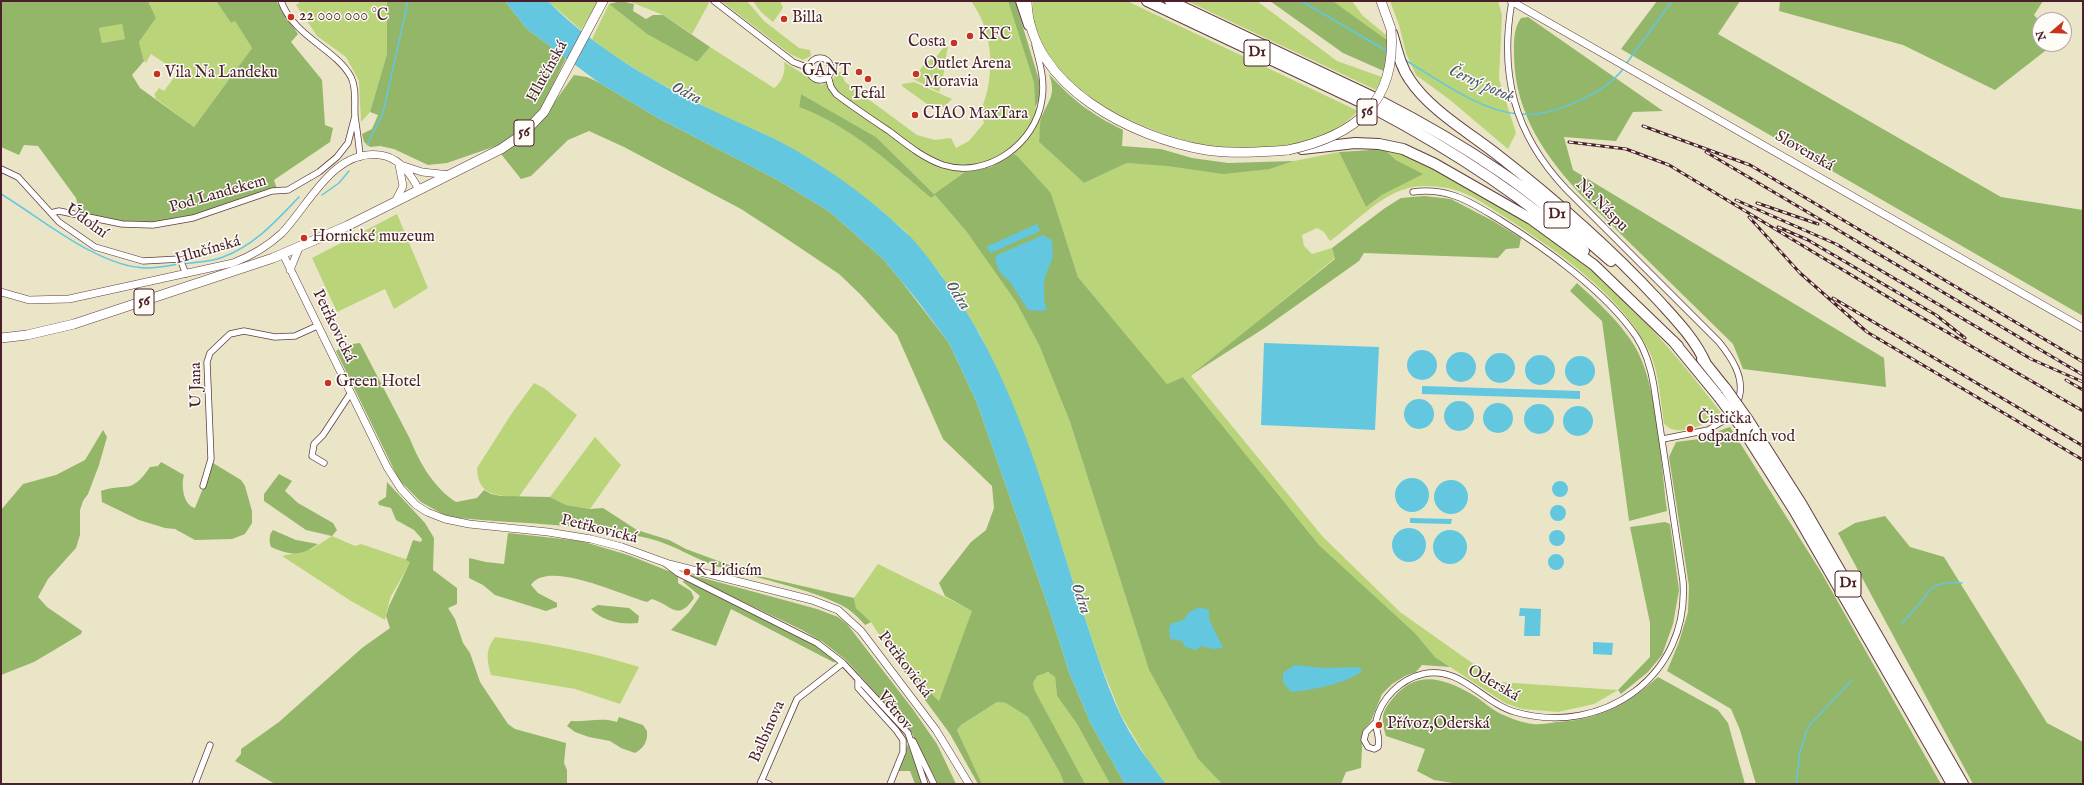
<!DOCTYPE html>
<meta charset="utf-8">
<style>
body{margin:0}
#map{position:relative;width:2084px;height:785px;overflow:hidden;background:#ebe5c7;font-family:"IM FELL English",serif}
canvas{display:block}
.frame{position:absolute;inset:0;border:2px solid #4a1f2b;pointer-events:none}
.north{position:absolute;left:2032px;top:12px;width:40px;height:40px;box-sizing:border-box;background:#fdfcf7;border:1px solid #b5a4a5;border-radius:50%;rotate:251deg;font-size:11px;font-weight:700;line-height:16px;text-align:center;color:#4a1f2b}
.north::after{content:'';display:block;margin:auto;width:14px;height:18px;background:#c8321e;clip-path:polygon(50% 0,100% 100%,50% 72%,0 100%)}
</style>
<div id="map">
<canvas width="2084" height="785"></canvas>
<div class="frame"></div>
<div class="north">N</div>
</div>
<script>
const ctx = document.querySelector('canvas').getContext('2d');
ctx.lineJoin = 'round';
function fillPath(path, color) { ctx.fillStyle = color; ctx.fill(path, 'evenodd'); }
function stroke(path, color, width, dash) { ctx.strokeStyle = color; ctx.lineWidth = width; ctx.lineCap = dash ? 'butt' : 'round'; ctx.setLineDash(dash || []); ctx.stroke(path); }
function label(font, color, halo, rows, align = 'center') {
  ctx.font = font + ' "IM FELL English",serif'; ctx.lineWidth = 3; ctx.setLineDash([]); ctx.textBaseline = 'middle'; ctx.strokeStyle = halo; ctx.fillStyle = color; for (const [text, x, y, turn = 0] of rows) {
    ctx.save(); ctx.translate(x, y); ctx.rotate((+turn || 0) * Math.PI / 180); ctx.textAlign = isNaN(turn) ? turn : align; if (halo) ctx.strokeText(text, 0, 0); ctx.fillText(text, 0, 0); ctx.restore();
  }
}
const green = new Path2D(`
 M148,1H216L231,23L235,21L252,48L194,127L155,98L156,97L154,95L159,88L164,91L178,72L151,54L146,63L144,61L139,42L156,18Z
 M301,1H387V54L370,112L361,122L359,81L346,57L317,36L296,5Z
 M548,1H598L581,30Z
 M628,1H707L709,3L692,34L663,15Z
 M721,1H747L764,21L799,48L810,50L811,56L803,60L790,54Z
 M753,1H780L783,8L773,22L761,12Z
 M971,1H1008L1034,83L1035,108L1042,117L1039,142L1084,183L1127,163L1270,169L1294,161L1339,152L1366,207L1382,195L1422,174L1396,160L1385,150C1423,159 1455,178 1488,198C1527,222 1565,247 1599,277C1646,318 1685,366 1722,414C1708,423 1675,440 1664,423C1660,398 1659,369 1647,347C1618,293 1558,252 1508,219C1491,208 1471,194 1452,189C1444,187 1433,186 1425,186C1388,185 1358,221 1330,241L1324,232L1317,228L1302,235L1304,246L1312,254L1332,248L1335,258L1191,376L1323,537L1400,612L1499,682L1618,690L1594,704L1558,712L1522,709L1505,703L1435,657L1415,633L1319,545L1183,377L1167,384L1078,277L1051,193L1014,154L991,167L965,172L934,194L966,231L1016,302L1039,345L1070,422L1149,670L1198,759L1222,784H1166L1149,762L1121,715L1099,660L1030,451L1005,386L980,334L942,276L905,231L860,194L820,165L775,139L717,113L650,78L607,51L592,39L609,4L647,34L698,61L710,47L774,88C782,83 786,71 784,62L821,85L833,80L836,73L841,72L845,82L917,135L935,140L951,138L956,148L969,141L984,123C979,106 985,104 988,87C994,57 989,26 971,1ZM801,94L876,137L934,194L931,198C890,163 850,126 799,107Z
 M1033,1H1127L1358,111C1341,128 1323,140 1299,145C1277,149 1252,151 1229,149C1158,141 1028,90 1033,1Z
 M1187,1H1257L1337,61L1382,77L1376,90Z
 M1333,1H1352L1362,15L1386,35L1387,40Z
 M1390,1H1498L1502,15L1499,79L1516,133L1508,149L1450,100L1416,75L1406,53L1399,25Z
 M122,24L125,39L102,43L99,28Z
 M948,47C944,62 945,77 939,92L913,79L925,63L937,56L943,48Z
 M915,82L916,83L952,99L944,107H931L902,86V84Z
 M397,214L428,288L394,309L385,289L337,312L312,258Z
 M534,383L544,388L577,415L518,498C496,494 478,497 477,468L512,413Z
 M595,437L621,465L590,509L566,505L550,497Z
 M332,536L355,546L361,544L411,561L390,598L385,620L351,601L282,556L312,549Z
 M878,564L973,611L939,701L892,655L871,622L856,608L854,598Z
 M495,637C544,643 592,652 639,667L620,704L575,689L491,675C487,660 485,650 495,637Z
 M1043,672L1051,673L1055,677L1057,696L1077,724L1110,784H1085L1080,777L1035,691L1033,683L1037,676Z
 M997,702L1006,703L1028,717L1060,773L1064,784H982L957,730L961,725Z`);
const forest = new Path2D(`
 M1,1H148L156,18L139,42L144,61L132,75L140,88L194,127L252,48L235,21L231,23L216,1H276L298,34L291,42L322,80L325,125L333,128L330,142L274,180L277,189C236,203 193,222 150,223C126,223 103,218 80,214L76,198L38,146L24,145L19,155L1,147ZM122,24L125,39L102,43L99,28Z
 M387,1H505L527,29L566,58L542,107L523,128L499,145L447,163L428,165L394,149L380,146L370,147L364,142L362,134L372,129L378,115L370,112L387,54Z
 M621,1L634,4L633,11L646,19L653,15H663L710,47L698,61H696L647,34L609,4Z
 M1008,1H1015L1039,80V99L1035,108L1034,83Z
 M1270,1H1333L1387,40L1386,72L1343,53Z
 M1657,1H1740L1718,34L2001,197L2083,210V316L1621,49Z
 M1780,1H2043L2034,15L2040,22V44H2054L1995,90L1903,45L1779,11Z
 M1528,17L1663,111L1633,112L1616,141L1564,137L1573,170L1884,358L1886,387L1743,369L1733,344L1584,198C1546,158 1515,114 1514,56C1514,43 1513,29 1521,18Z
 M1049,74C1073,101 1091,114 1123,130L1122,146L1161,149L1192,158L1228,163L1294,161L1270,169L1223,174L1168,166L1127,163L1084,183L1039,142C1040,134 1039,123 1042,116C1050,98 1056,94 1049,74Z
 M574,75L587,77L598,82L658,118L776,179L830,212L883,259L902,282L949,343L977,403L1049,609L1069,672L1091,724L1125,784H1110L1077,724L1057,696L1055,677L1048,672L1037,676L1033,683L1035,691L1085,784H1064L1060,773L1028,717L1006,703L997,702L961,725L957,730L982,784H978L950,734L892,655L939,701L972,611L945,596L939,583L971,542L986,530L994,508L992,486L943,439L897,335L860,294L839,274L781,235L741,209L624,147L589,131L568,140L531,176L521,179L501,154L523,139L538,125Z
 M801,94L876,137L934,194L965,172L991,167L1014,154L1017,156L1051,193L1078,277L1167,384L1183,377L1319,545L1415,633L1435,657L1450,667L1422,665L1416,672L1405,676L1392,684L1382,694L1371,721L1363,730L1361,768L1346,772L1341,784H1222L1198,759L1149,670L1070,422L1039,345L1016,302L966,231L935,195L931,198C890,163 850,126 799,107Z
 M1371,150H1385L1396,160L1423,174L1382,195L1366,207L1339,152Z
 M1424,196L1451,199L1493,221L1521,238L1519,248L1506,249L1498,258L1364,253L1359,261L1263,329L1191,375L1335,259L1332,248L1385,208L1401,198Z
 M1577,283C1597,301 1620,322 1634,345C1658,383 1661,466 1667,511L1629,521L1602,321L1570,291Z
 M360,343L410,439C419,462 434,488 456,502L477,498L484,490L491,494L501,496L550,497L566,505L590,509L603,508L637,530L669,540L686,549L759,576L854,598L856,608L871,622L865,625C858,617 851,610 841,605C809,589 761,579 726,569C698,562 675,544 647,538C581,523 515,524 448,517L421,502L399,480L336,351L345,345Z
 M1730,427L1821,572L1941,784H1756L1740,730L1731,709L1667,671L1679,642L1688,612L1689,586L1669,457L1676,442L1707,438L1721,430Z
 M103,430L107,437L99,465L88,494L83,501L80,510V535L76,548L48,579L38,597L47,607L82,631L81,634L34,662L1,675V510L23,484L56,475L85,460Z
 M161,462L184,475C181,485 183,505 195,508L213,463L241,480L245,486L252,511V523L245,534L232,539L195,540L175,529L165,528L139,520L102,502L101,491C127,482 130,496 150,467L158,466Z
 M279,474L292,481L285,491L298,503L333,523L337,530L332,536L306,530L264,501V494Z
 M387,482L425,523L434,538L433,570L457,588V604L448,608L455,619L463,643L470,653L480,682L508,724L515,729L566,743L564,763L567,770V783L275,784L235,761L241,754V749L279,722L362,648L390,628L386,616L389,606L410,562L406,560L413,540L421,542L422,539L414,530L396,520L391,508L379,505L378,502L386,497Z
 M1885,516L1910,547L1944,557L2047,723L2083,742V784H1973L1838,533L1855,523Z
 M1665,522L1670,524L1679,590L1673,624L1662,655L1648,672L1621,694L1618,690L1650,657V623L1630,527Z
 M273,530L296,540L318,544C300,557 290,555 271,547C269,541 269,534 273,530Z
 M508,533L581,541L628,555L671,572L678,577V583L691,591L694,598C677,623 671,604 652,599L647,602C623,596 548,559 531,585L538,593L557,603V607L546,611L495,595L483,585L469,578V558L486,562L504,564Z
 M681,572L817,609L838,617L847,624L912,708L937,744L956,784H938L912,733L846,660L823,642L802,630Z
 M684,580C717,595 749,610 781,627C800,637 820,646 836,662H833L731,609L716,646L671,630L689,612L700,596L683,582Z
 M598,605L629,608L639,616L638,623C622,625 602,621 591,609Z
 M1658,677L1718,710L1728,723L1745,784H1459L1434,780L1417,771L1425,749L1386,736C1381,718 1381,712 1394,697C1418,669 1445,679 1473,695C1483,701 1491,709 1501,714C1510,718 1523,723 1533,724C1540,725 1550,723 1557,722C1602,719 1624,706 1658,677Z
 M619,717L643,725L647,731C648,741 644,748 635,753L621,748L610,741L589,737L575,732L567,726L571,721C586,722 603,717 617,722Z
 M908,744L922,784H915L910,771H896Z`);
const water = new Path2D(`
 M505,1H548C596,50 657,84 718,113C737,122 756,130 775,139C821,163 865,194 903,230C917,242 929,259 940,274C1013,368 1043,489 1079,600C1092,638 1103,677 1120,714C1132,739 1149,762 1166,784H1125L1091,724L1069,672L1049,609L977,403L949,343L917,300L883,259L830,212L776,179L658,118L598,82L527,29Z
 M1037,224L1040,231L991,253L986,247Z
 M1043,235L1052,240L1053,257L1046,274L1044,282V300L1047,309L1042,311L1028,310L1010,282L999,271L995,259L997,255Z
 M1264,343L1379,347L1375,430L1261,425Z
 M1407 365a15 15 0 1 1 30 0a15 15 0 1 1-30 0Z
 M1446 367a15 15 0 1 1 30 0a15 15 0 1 1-30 0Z
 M1485 368a15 15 0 1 1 30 0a15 15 0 1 1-30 0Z
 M1525 370a15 15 0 1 1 30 0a15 15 0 1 1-30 0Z
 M1565 371a15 15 0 1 1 30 0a15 15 0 1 1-30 0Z
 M1422,386L1580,391V399L1422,394Z
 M1404 414a15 15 0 1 1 30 0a15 15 0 1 1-30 0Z
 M1444 416a15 15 0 1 1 30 0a15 15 0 1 1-30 0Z
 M1483 418a15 15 0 1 1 30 0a15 15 0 1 1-30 0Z
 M1524 419a15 15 0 1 1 30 0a15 15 0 1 1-30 0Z
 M1563 421a15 15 0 1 1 30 0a15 15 0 1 1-30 0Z
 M1395 495a17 17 0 1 1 34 0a17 17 0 1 1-34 0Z
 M1434 497a17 17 0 1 1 34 0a17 17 0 1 1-34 0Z
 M1552 489a8 8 0 1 1 16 0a8 8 0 1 1-16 0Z
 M1550 513a8 8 0 1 1 16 0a8 8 0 1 1-16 0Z
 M1410,518L1452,519L1451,524L1410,523Z
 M1392 545a17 17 0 1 1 34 0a17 17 0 1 1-34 0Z
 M1549 538a8 8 0 1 1 16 0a8 8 0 1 1-16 0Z
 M1433 547a17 17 0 1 1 34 0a17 17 0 1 1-34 0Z
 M1548 562a8 8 0 1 1 16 0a8 8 0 1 1-16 0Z
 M1199,607L1209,610V619L1223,648L1213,649L1201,646L1196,650L1185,647L1182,641L1170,639L1169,627L1172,623L1184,620L1188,613Z
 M1520,608L1541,609L1540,636H1524L1525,616H1519Z
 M1593,642L1613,643L1612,655L1593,654Z
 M1295,665L1323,668L1359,667L1362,671C1346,684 1312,690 1291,692L1283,682V673Z`);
const stream = new Path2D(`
 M1301,1L1387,51
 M1405,60C1437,79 1480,111 1518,114
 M1626,64L1672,1
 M1522,114C1552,117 1605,93 1623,69
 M367,145L383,113L408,1
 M1,194C41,218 98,267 146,268C157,268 168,266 179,264
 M322,195L339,183L349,171
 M183,264C196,262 211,262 223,257C255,245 276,221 299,197
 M1902,624L1932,588C1941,582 1951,582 1962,583
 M1808,727L1851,681
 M1796,784L1800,752L1807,730`);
const minor = new Path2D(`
 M281,1C294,37 335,48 351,77C357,89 354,104 355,117C357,130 359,143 360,157
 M714,1L793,62L809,68
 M1512,1C1499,74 1514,134 1566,189L1719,342C1731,357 1745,377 1739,398
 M809 69a11 11 0 1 1 22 0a11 11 0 1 1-22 0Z
 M828,76L831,87L836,94C853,107 871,119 889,131C906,144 923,158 943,165C987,179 1036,144 1042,99C1045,80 1040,64 1035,45
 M1,169L18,177L59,222L95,247L143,261L180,259L186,274
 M51,213L59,211L122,224L153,225L193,218L272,191L288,190L319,172L337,157L348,143L355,116
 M1663,439L1708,430L1728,418
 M324,463L312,456L314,444L323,435L350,394
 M203,486L211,459L207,362L210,353L230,334L244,331L275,337L295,336L317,326
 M666,564L678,573L817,643L843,663L908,733L925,784
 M858,679V688L896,730L903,740V752L890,784
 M1375,723L1366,732L1364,740L1368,747L1374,749L1378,747C1381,736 1374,727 1376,721C1381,698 1401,679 1423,674C1460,665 1483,703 1515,712C1603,737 1690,676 1683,581L1654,387C1651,368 1646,351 1636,336C1606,292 1545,248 1500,220C1485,211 1469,200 1452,195C1439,191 1426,190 1413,192
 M913,741L934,784
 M761,781L769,784
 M195,784L210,745
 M760,784L797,699L843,663`);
const tertiary = new Path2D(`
 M1511,1L2083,328
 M404,166L422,172L450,175
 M395,202L403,186L399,165
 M283,254L387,467L401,489L416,505L427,512L445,519L469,524L548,532L591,539L622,547L669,564L812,600L838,610L861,631L936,730L969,784
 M290,270L299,248
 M1,292L29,300L69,299L233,263C251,256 268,246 282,233C309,205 333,149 380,155C398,157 411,174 419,190`);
const primary = new Path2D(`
 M1,338L27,335L74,324L273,258L347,226L501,149L523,134L544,112L603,1`);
const trunk = new Path2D(`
 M1027,1C1029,86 1133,138 1206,150C1233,154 1261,152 1288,150
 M1381,1L1391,29`);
const motorway = new Path2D(`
 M1021,1L1029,25
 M1147,1L1367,105
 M1170,1L1373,97
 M1392,33C1397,49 1400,66 1410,80C1429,109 1468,132 1495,153C1553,198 1609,247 1659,301C1677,321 1695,339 1706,364
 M1380,101C1421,122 1461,145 1499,171C1539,198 1575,230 1611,261
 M1375,109C1450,149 1521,194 1584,251
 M1302,149L1355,143L1379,144L1403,149L1435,164L1531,219L1594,265L1678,346
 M1673,341L1719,397
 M1702,359L1726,389
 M1748,420L1802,505L1963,784
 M1742,428L1794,510L1952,784`);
const rail = new Path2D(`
 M1643,126L1750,165L2083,362
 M1569,142L1626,149L1669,165L1921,317L2083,411
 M1706,152L2083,375
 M1736,200L1836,244L2031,359L2083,382
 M1757,203L1818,224
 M1749,217L1800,273L1867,332L2083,460
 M1778,227L1808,240L1936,315L1965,338
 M1833,298L2083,446
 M2066,380L2083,390`);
const trunkBridge = new Path2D(`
 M1288,150C1355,136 1397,103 1391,29`);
const motorwayBridge = new Path2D(`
 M1726,389L1748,420
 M1719,397L1742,428`);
const markers = [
 [291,17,4,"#c8321e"],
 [784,19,4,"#c8321e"],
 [970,36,4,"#c8321e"],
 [954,43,4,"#c8321e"],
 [859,72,4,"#c8321e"],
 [157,74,4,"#c8321e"],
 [916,74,4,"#c8321e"],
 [868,79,4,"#c8321e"],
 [915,115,4,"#c8321e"],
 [304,238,4,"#c8321e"],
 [328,383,4,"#c8321e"],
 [1690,429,4,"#c8321e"],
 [687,572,4,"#c8321e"],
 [1379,725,4,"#c8321e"]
];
const shields = [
 [1257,53,26],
 [1367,112,20],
 [524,133,20],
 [1557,215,26],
 [144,302,20],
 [1848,584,26]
];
const shieldNames = [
 ["D1",1257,53],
 ["56",1367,112],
 ["56",524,133],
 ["D1",1557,215],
 ["56",144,302],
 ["D1",1848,584]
];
const poiNames = [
 ["22 000 000 °C",299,17],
 ["Billa",792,19],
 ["KFC",978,36],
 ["Costa",946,43,"right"],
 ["Outlet Arena",924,65],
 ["Moravia",924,83],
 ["GANT",851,72,"right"],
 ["Vila Na Landeku",165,74],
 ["Tefal",868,95,"center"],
 ["CIAO MaxTara",923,115],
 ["Hornické muzeum",312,238],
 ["Green Hotel",336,383],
 ["Čistička",1698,420],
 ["odpadních vod",1698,438],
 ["K Lidicím",695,572],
 ["Přívoz,Oderská",1387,725]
];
const streetNames = [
 ["Hlučínská",548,72,-61],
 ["Slovenská",1804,152,30],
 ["Pod Landekem",218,195,-16],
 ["Na Náspu",1601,206,45],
 ["Údolní",86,222,35],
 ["Hlučínská",208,251,-16],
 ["Petřkovická",333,326,64],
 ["U Jana",197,385,-91],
 ["Petřkovická",599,530,14],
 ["Petřkovická",904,665,53],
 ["Oderská",1493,684,30],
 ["Větrov",894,711,51],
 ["Balbínova",768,732,-66]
];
const waterNames = [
 ["Černý potok",1481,85,24],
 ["Odra",686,94,27],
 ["Odra",957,296,57],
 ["Odra",1080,599,71]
];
fillPath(green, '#bad479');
fillPath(forest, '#93b669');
fillPath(water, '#63c7e0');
stroke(stream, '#63c7e0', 1.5);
stroke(minor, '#623d42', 7);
stroke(tertiary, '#623d42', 8);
stroke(primary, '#623d42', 10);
stroke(trunk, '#623d42', 10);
stroke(motorway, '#623d42', 12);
stroke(minor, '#fff', 5.5);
stroke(tertiary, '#fff', 7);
stroke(primary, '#fff', 9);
stroke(trunk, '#fff', 9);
stroke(motorway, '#fff', 10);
stroke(rail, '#4a1f2b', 3);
stroke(rail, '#fdfcf7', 1.5, [4.5]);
stroke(trunkBridge, '#623d42', 10, []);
stroke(motorwayBridge, '#623d42', 12, []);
stroke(trunkBridge, '#fff', 9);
stroke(motorwayBridge, '#fff', 10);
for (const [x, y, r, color] of markers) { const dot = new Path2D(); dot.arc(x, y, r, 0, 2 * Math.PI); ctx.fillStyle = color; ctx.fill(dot); stroke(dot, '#fdfcf7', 1.5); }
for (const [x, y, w] of shields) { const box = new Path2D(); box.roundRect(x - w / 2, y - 13, w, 26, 3); ctx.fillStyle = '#fdfcf7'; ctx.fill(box); stroke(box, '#4a1f2b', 1); }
label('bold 15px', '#4a1f2b', null, shieldNames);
label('16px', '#4a1f2b', '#fdfcf7', poiNames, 'left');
label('16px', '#4a1f2b', '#fdfcf7', streetNames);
label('italic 17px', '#535a6a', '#fdfcf7', waterNames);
</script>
